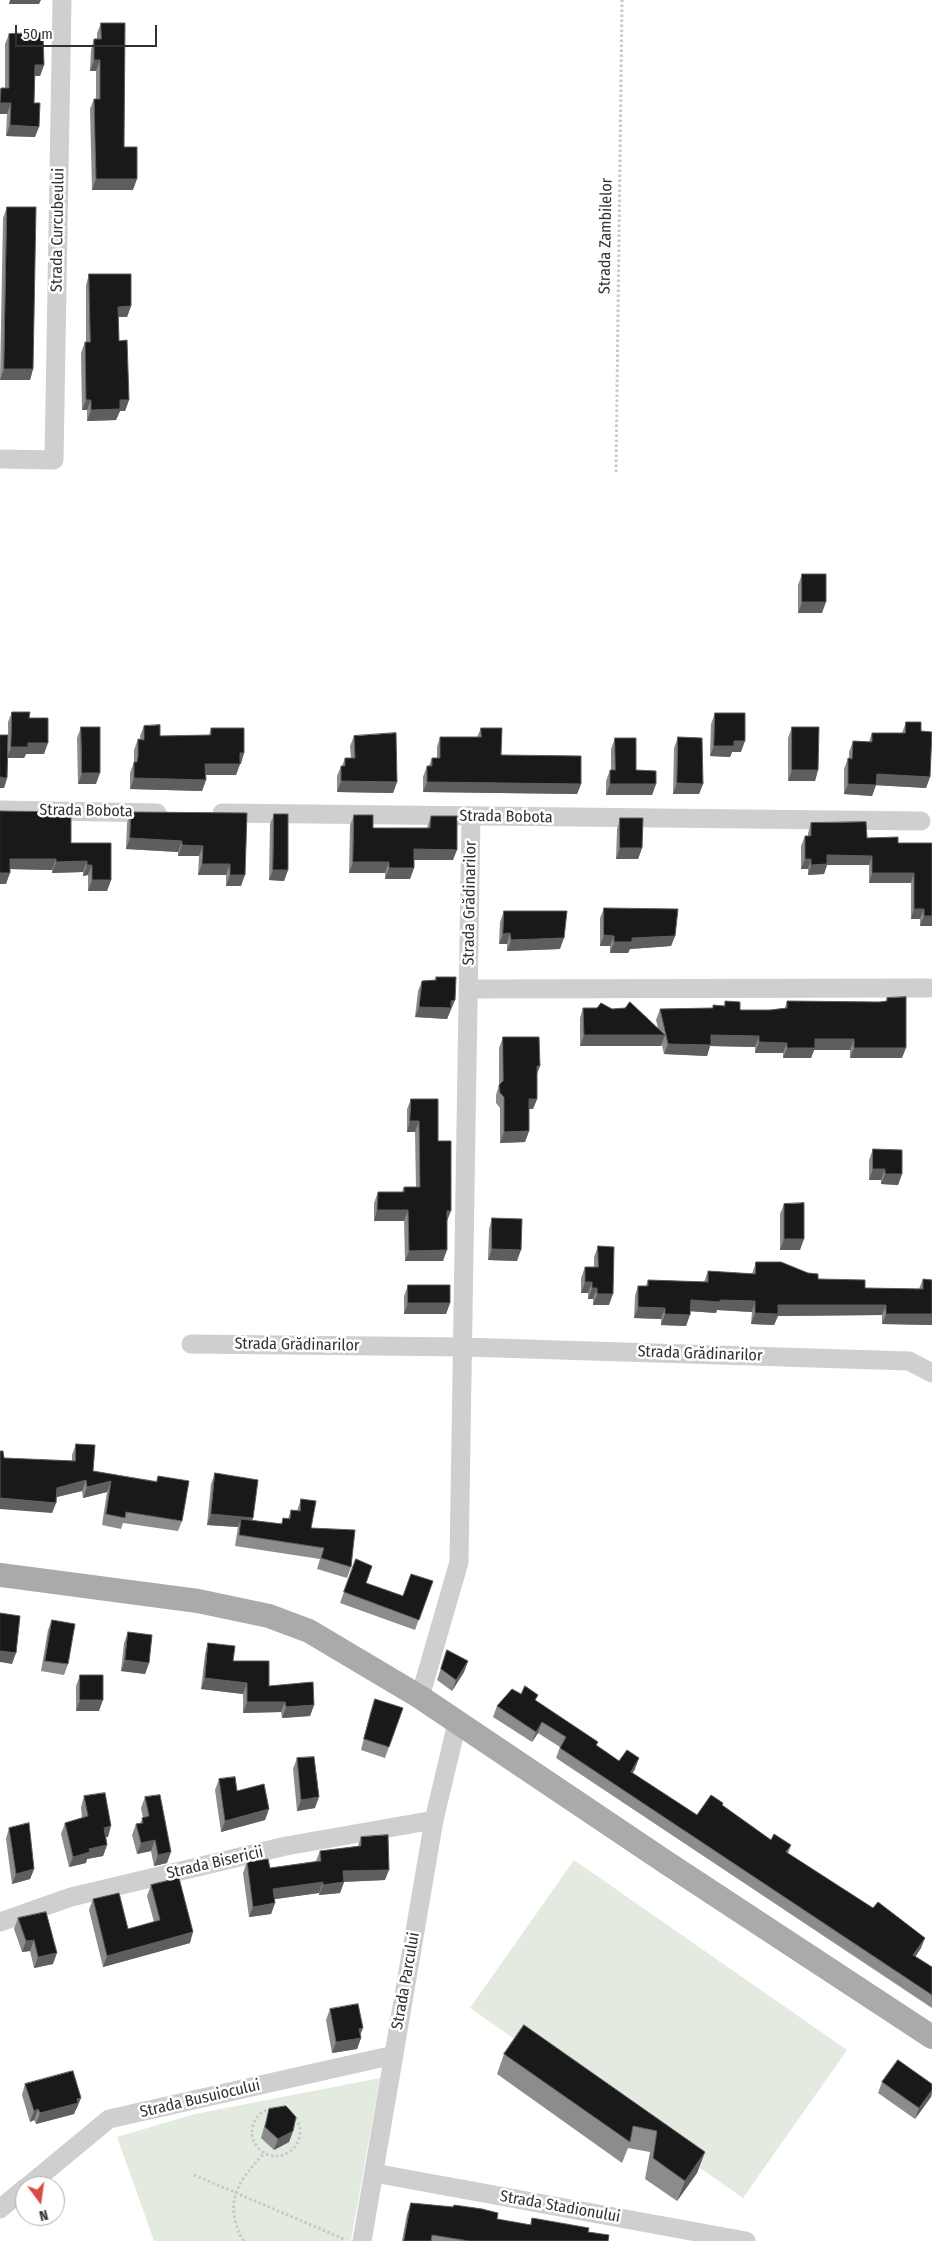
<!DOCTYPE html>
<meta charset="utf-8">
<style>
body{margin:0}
#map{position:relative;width:932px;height:2241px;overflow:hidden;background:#fff;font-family:"Fira Sans Condensed",sans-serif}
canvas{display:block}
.north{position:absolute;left:15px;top:2176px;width:50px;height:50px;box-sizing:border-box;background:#fff;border:1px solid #adadad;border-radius:50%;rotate:166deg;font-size:14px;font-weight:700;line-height:20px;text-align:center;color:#323232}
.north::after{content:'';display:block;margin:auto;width:18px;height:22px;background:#d64c46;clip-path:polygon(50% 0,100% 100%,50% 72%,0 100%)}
.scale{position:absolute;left:15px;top:25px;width:142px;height:22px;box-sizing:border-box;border:2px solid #323232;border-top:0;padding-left:6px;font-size:15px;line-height:18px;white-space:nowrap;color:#323232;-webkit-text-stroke:4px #fff;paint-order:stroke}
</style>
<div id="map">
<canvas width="932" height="2241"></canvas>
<div class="north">N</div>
<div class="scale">50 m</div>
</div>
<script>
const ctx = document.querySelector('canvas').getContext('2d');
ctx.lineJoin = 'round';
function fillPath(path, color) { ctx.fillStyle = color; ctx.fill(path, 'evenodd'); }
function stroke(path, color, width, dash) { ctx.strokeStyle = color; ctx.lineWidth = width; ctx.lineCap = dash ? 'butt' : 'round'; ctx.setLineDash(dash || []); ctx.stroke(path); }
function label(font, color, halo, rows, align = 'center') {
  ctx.font = font + ' "Fira Sans Condensed",sans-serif'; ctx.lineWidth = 5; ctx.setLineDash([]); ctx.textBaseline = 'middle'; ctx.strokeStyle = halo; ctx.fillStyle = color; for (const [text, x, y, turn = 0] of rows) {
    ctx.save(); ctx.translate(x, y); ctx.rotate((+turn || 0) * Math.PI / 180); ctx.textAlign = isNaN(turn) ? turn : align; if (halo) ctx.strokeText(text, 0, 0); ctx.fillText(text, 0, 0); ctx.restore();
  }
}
const green = new Path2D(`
 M574,1860L847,2050L743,2198L470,2008Z
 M380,2078L351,2241H154L117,2137L195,2114Z`);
const path = new Path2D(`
 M616,472L622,0
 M252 2132a24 24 0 1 1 48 0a24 24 0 1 1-48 0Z
 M194,2175L344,2239
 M244,2241C239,2235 238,2230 236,2223C227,2193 245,2175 264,2153`);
const minor = new Path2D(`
 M0,459L54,460L62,0
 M0,810L157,813
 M222,813L921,821
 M470,989L928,988
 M191,1344L464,1347L909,1361L932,1373
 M420,1697L459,1562L471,817
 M0,1922L71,1897L286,1846L434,1820
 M374,2173L746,2241
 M28,2186L109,2119L394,2055
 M0,2209L25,2188
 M362,2241L434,1820L457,1723`);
const major = new Path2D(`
 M0,1575L198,1601L269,1616L309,1631L420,1697L664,1861L932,2037`);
const wall = new Path2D(`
 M101,23L124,147L133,190H92L90,109L94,99H96V71H90L91,50L94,39H97V33Z
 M9,34L44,65L40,76H35L34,103L35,137L6,136L7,114H0V89L1,88H5V44Z
 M7,207L33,369L30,380H0L3,218Z
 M89,274L131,306L127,317H118L119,341L129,400L125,411H120L116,420L87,421V410H82L81,353L85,342H86V285Z
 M802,574L822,613H798V585Z
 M12,712L29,718L44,754H26L24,758H8L7,778L4,788H0V735H8V722Z
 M715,713L741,752H732L730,757L710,756L711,724Z
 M906,722L921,731L930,777L926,788L876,785L872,796L844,794V769L848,758H849V752L853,741L869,742L872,733H902Z
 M144,726L160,736L209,735L211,728L244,753L236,775H205L206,780L202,791L130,789V773L134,762V750L138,739L140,740V736Z
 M81,727L96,784H78L77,738Z
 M792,727L818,770L815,781H788V738Z
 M481,728L501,755L581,784L577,794L423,792V777L427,766H429L432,758H437V747L440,737H477Z
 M354,736L397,782L393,793L337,792V776L341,766H342L345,758H351L350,746Z
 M678,737L703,784L699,794H673L674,748Z
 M615,738L636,770L656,784L652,795H606V781L610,770H611V749Z
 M0,811L71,843L111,880L107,891H88V875L83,876V872L52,873V870L10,869L6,884Z
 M131,812L247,813L241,886H226V875H198L199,856H178V852L126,849L127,823Z
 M274,814L288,870L284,881L269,880L270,824Z
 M354,815L373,828H427L431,816L453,860H414V868L410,879H385V873H349L350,825Z
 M620,818L642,848L638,859H616L617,829Z
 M811,823L867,838L898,843H932V926H920V919H911V883H869V865H827L824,874L808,875V869H801V846L805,836H808V833Z
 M604,908L675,936L671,946L630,949L628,953H610V946H600V918Z
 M504,911L560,949L507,951V944H499L500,922Z
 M436,977L455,1000L447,1019L415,1017L418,991L422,981L435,980Z
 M887,998L902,1058H850V1050H814L811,1058H783V1053H755V1047L710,1046L707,1056L664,1054L662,1045L661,1046H580V1018L583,1008L612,1009L658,1028L656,1020L660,1009L713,1008V1005L724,1006L725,1001L740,1010H770L785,1008L787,1001L879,1002L886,1001Z
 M503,1037L537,1074V1099L533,1109H529V1131L525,1142L500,1143V1108L496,1103V1095L499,1085V1048Z
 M411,1099L438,1141L447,1221L443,1261H405L404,1221H374V1203L378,1192H402L404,1187H416L415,1132H407V1109Z
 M873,1149L902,1174L898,1185L881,1184V1180H869V1160Z
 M784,1204L800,1250H780V1214Z
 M492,1218L517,1261L488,1260L489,1229Z
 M598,1246L609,1305H593V1299H588V1293H581V1278L585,1267H594V1257Z
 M756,1262L818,1279L865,1288L919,1289L923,1279L932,1325L882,1324V1315L778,1316L774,1325L751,1324L752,1312L717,1310L716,1313L690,1311L686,1326L661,1325V1319L634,1318L635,1296L638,1286H646L648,1280L704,1282L708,1271L752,1274Z
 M408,1285L450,1303L446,1314H404V1296Z
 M76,1444L93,1471L156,1481L158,1476L182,1521L178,1531L123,1523L121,1529L102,1525L107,1492L83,1498L82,1491L56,1497V1503L52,1513L4,1458L72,1461V1455Z
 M215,1473L252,1521L281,1524L283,1518L288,1519L291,1510L297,1511L301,1499L311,1528L351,1567L347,1578L317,1569L320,1559L235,1546L238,1527L207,1525L211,1484Z
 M356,1559L366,1583L403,1596L433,1581L415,1630L340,1603Z
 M52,1620L68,1664L64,1675L41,1671L48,1630Z
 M128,1632L149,1663L145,1674L121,1671L124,1643Z
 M208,1643L269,1686L314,1705L310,1716L282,1718L281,1712L243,1713V1694L201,1689L205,1654Z
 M447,1650L468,1661L464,1672L452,1691L437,1680Z
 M80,1675L99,1711H76V1686Z
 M521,1694L536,1701L598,1742L596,1745L619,1761L635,1769L633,1773L697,1815L722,1806L771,1840L791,1845L788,1854L921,1948L915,1957L932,1967V2008L556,1758L560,1747L538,1733L532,1742L493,1717L497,1706Z
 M375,1699L403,1708L385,1758L361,1750L371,1710Z
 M297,1758L315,1808L297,1811L293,1769Z
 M219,1779L237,1791L269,1809L265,1820L221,1832L215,1790Z
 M84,1796L108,1837H106L107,1845L103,1856L87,1859L86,1863L69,1867L61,1834L65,1823L82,1818L81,1807Z
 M145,1797L167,1863L154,1866L151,1851L137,1854L132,1835L136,1824L140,1823L143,1818L141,1808Z
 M9,1828L34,1869L30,1879L12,1884L6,1839Z
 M361,1837L385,1880L344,1882L340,1893L319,1895V1893L274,1899L275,1903L271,1914L249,1917L243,1873L247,1862L270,1868L316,1861L320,1851L358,1846Z
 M151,1885L190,1943L103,1967L89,1910L93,1899L128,1929L154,1922L147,1896Z
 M18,1918L53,1964L34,1968L30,1951L22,1952L14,1929Z
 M330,2009L360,2036L361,2038L357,2049L332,2053L326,2020Z
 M504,2054L705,2152L697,2173L677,2201L645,2179L650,2152L628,2148L622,2163L497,2074Z
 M882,2082L932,2084V2094L931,2097L915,2119L878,2093Z
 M25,2084L77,2108L76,2109L74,2114L36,2124L34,2120L30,2122L22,2095Z
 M269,2109L293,2131L289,2142L274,2150L261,2138L266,2120Z
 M411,2203L453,2207L454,2205L497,2219L530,2225L532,2218L588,2232L608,2241H402L407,2214Z`);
const shadedWall = new Path2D(`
 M10,0H41L39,4H9Z
 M94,60H100L96,71H90Z
 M35,65H44L40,76H31Z
 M0,103H11L7,114H0Z
 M10,125L39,127L35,137L6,136Z
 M96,179H137L133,190H92Z
 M131,306L127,317H114L118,307Z
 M4,369H33L30,380H0Z
 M86,400H91L87,410H82Z
 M120,400H129L125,411H120L116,420L87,421L91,410Z
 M802,602H826L822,613H798Z
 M734,741H745L741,752H732L730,757L710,756L714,746Z
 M28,743H48L44,754H26L24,758H7L11,747Z
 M240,753H244L241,764H238H240L236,775H201L205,764Z
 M792,770H818L815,781H788Z
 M82,773H100L96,784H78Z
 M877,774L930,777L926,788L873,785Z
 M0,777L7,778L4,788H0Z
 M134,778L206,780L202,791L130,789Z
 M341,781L397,782L393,793L337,792Z
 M427,782L581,784L577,794L423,792Z
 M677,783L703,784L699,794H673Z
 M610,784H656L652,795H606Z
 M848,784L876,785L872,796L844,794Z
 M130,838L182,841L178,852L126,849Z
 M182,845L203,846L199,856H178Z
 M620,848H642L638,859H616Z
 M414,849L457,850L453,860H410Z
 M827,855L872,856L869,865H827L824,874L808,875L811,865Z
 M10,859H56L52,870L6,869Z
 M805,859H811L808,869H801Z
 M87,861L83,872L52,873L56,862Z
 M353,862H389L385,873H349Z
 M202,864H230L226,875H198Z
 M87,865H92L88,875L83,876Z
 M389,868H414L410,879H385Z
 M273,870H288L284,881L269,880Z
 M0,873H10L6,884H0Z
 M872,873H914L911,883H869Z
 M230,875H245L241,886H226Z
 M92,880H111L107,891H88Z
 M914,909H924L920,919H911Z
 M924,916H932V926H920Z
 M510,933L507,944H499L503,934Z
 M604,935L614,936L610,946H600Z
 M675,936L671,946L630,949L628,953H610L614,942L632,938Z
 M564,938L560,949L507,951L511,940Z
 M455,1000L447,1019L415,1017L419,1007Z
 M584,1035H665L661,1046H580Z
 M711,1035L759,1036L755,1047L710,1046L707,1056L664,1054L668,1044Z
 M815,1039H854L850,1050H814L811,1058H783L787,1048Z
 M759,1042L787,1043L783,1053H755Z
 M854,1048H906L902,1058H850Z
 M537,1066H540L536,1077Z
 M529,1099H537L533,1109H525Z
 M410,1121H419L415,1132H407Z
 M529,1131L525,1142L500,1143L504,1132Z
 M873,1169H885L881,1180H869Z
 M885,1174H902L898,1185L881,1184Z
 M377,1210H408L404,1221H374Z
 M447,1211H451L447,1221Z
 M784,1239H804L800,1250H780Z
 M492,1249L521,1250L517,1261L488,1260Z
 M447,1250L443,1261H405L409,1251Z
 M585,1282H592L588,1293H581Z
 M592,1288H597L593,1299H588Z
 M597,1294H613L609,1305H593Z
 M691,1300H720L755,1301L752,1312L717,1310L716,1313L687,1311Z
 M408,1303H450L446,1314H404Z
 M778,1305H886L882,1315L778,1316L774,1325L751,1324L755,1313Z
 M638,1307L665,1308L661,1319L634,1318Z
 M665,1314L690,1315L686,1326L661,1325Z
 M886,1314H932V1325L882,1324Z
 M86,1480L82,1491L53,1498L57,1488Z
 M111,1481L107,1492L83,1498L87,1487Z
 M0,1498L56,1503L52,1513L0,1509Z
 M211,1514L253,1518L250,1528L241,1519L238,1527L207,1525Z
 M0,1651L16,1653L12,1664L0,1662Z
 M125,1660L149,1663L145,1674L121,1671Z
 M468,1661L464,1672L452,1691L456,1680Z
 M205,1678L247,1683L243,1694L201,1689Z
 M80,1700H103L99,1711H76Z
 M247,1702H285L281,1712L243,1713Z
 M314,1705L310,1716L282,1718L286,1707Z
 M542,1722L538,1733L532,1742L536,1732Z
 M639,1758L635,1769L627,1782L631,1772Z
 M319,1797L315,1808L297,1811L301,1800Z
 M269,1809L265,1820L221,1832L225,1821Z
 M111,1826L108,1837L100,1838L104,1828Z
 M155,1840L151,1851L137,1854L141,1843Z
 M107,1845L103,1856L87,1859L86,1863L69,1867L73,1857L89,1849Z
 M171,1852L167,1863L154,1866L158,1855Z
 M34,1869L30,1879L12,1884L16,1874Z
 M389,1870L385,1880L339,1882L343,1871Z
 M323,1882L319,1893L269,1900L273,1889Z
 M344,1882L340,1893L319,1895L323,1885Z
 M275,1903L271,1914L249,1917L253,1907Z
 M193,1932L190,1943L103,1967L107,1956Z
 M925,1938L921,1948L909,1966L913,1955Z
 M34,1940L30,1951L22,1952L26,1941Z
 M57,1953L53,1964L34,1968L38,1957Z
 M363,2028L359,2038H361L357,2049L332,2053L336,2042L359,2029Z
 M932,2090L931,2097L915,2119L919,2108Z
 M81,2098L77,2108L76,2109L74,2114L36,2124L40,2113Z
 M38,2109L34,2120L30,2122L34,2111Z
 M293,2131L289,2142L274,2150L278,2139Z
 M705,2152L697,2173L677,2201L685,2181Z`);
const building = new Path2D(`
 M101,23H125L124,147H137V179H96L94,99H100V60H94V39H101Z
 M43,33L44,65H35L34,103H40L39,127L10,125L11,103H0L1,88H9V34Z
 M7,207H36L33,369H4Z
 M89,274H131V306L118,307L119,341L127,340L129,400H120V409L91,410V400H86L85,342H90Z
 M802,574H826V602H802Z
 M12,712H30L29,718H48V743H28V747H11Z
 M715,713H745V741H734V746H714Z
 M906,722H921V731L932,732L930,777L877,774L876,785L848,784V758L852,759L853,741L872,742V733H905Z
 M160,725V736L211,735V728H244V753H240V764H205L206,780L134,778V762H137L138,756V739L144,740V726Z
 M81,727H100V773H82Z
 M792,727H819L818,770H792Z
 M481,728H502L501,755L581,756V784L427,782V766H432V758H440V737H481Z
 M396,733L397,782L341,781V766H345V758H355L354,736Z
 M0,735H8L7,778L0,777Z
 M678,737L702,738L703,784L677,783Z
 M615,738H636V770L656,771V784H610V770H615Z
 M0,811L71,812V843H111V880H92V865H87V861L56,862V859H10V873H0Z
 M131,812L247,813L245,875H230V864H202L203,846L182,845V841L130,838Z
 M274,814H288V870H273Z
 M354,815H373V828H430L431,816H457V850L414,849V868H389V862H353Z
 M620,818H643L642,848H620Z
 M866,822L867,838L898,837V843H932V916H924V909H914V873H872V856L827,855V864L811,865V859H805V836H811V823Z
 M604,908L678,909L675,936L632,938V942H614V936L604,935Z
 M504,911H567L564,938L511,940L510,933L503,934Z
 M436,977H456L455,1000L451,1001V1008L419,1007L422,981L436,980Z
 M906,997V1048H854V1039H815V1048H787V1043L759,1042V1036L711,1035V1045L668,1044L660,1009L713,1008V1005L725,1006V1001L740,1002V1010H770L787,1008V1001L879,1002L887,1001V998Z
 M630,1002L665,1035H584L583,1008H597L601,1003L612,1009L625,1008Z
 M503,1037H539L540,1066H537V1099H529V1131L504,1132V1097L500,1093L499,1085L503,1081Z
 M411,1099H438V1141H451V1211H447V1250L409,1251L408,1210H377L378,1192H404V1187H420L419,1121H410Z
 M873,1149L902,1150V1174H885V1169H873Z
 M804,1203V1239H784V1204Z
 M492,1218L522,1219L521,1250L492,1249Z
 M598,1246L614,1247L613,1294H597V1288H592V1282H585V1267H598Z
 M756,1262H781L808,1273L818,1274V1279L865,1280V1288L923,1289V1279L932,1280V1314H886V1305H778V1314L755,1313V1301L720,1300V1302L691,1300L690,1315L665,1314V1308L638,1307V1286H648V1280L708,1282V1271L755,1274Z
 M408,1285H450V1303H408Z
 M76,1444L95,1445L93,1471L157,1482L158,1476L189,1481L182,1521L126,1512L125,1518L106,1514L111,1481L87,1487L86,1480L57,1488L56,1503L0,1498V1451H3L4,1458L75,1461Z
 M215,1473L258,1480L253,1518L211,1514Z
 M301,1499L316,1501L311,1528L355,1530L351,1567L321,1558L324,1548L239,1535L241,1519L282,1524L283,1518L290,1519L291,1510L300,1511Z
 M356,1559L372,1566L366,1583L403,1596L411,1574L433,1581L419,1620L344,1592Z
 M0,1613L20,1616L16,1653L0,1651Z
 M52,1620L75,1624L68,1664L45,1661Z
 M128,1632L152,1635L149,1663L125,1660Z
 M208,1643L235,1646L233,1661H269V1686L313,1682L314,1705L286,1707L285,1702H247V1683L205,1678Z
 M447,1650L468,1661L456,1680L441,1669Z
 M80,1675H103V1700H80Z
 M525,1686L538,1695L535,1700L598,1742L596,1745L619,1761L627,1750L639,1758L631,1772L697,1815L711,1795L723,1803L722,1805L771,1840L774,1834L791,1845L786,1852L873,1908L878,1902L925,1938L913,1955L932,1967V1995L560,1748L566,1737L542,1722L536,1732L497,1706L512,1689L521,1694Z
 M375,1699L403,1708L389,1747L364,1739Z
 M314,1757L319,1797L301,1800L297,1758Z
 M235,1777L237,1791L264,1784L269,1809L225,1821L219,1779Z
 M105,1793L111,1826L104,1828L107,1845L89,1849L90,1852L73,1857L65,1823L88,1816L84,1796Z
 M160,1795L171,1852L158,1855L155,1840L141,1843L136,1824L143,1823L142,1818L149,1816L145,1797Z
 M29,1823L34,1869L16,1874L9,1828Z
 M388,1835L389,1870L343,1871L344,1882L323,1885V1882L273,1889L275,1903L253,1907L247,1862L268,1859L270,1868L321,1861L320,1851L361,1846V1837Z
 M179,1878L193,1932L107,1956L93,1899L119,1893L128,1929L160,1920L151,1885Z
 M46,1912L57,1953L38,1957L34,1940L26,1941L18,1918Z
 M358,2004L363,2028L359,2029L361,2038L336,2042L330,2009Z
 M524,2025L705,2152L685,2181L653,2158L657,2131L633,2126L630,2142L504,2054Z
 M898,2060L932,2084V2090L919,2108L882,2082Z
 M73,2071L81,2098L77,2099L78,2103L40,2113L38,2109L34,2111L25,2084Z
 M286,2106L296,2117L293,2131L278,2139L265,2127L269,2109Z
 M411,2203L453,2207L454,2205L482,2209L498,2213L497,2219L531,2225L532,2218L589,2228L588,2232L609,2235L608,2241H469L432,2235L431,2241H404Z`);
const streetNames = [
 ["Strada Curcubeului",58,230,-89],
 ["Strada Zambilelor",606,236,-89],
 ["Strada Bobota",86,811,1],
 ["Strada Bobota",506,817,1],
 ["Strada Grădinarilor",470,903,-89],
 ["Strada Grădinarilor",297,1345,1],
 ["Strada Grădinarilor",700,1354,2],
 ["Strada Bisericii",215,1863,-13],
 ["Strada Parcului",406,1981,-80],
 ["Strada Busuiocului",200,2099,-13],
 ["Strada Stadionului",560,2207,10]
];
fillPath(green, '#e3eadf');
stroke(path, '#c9c9c9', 3, [2.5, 2.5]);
stroke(minor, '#cfcfcf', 19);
stroke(major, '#aaa', 24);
fillPath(wall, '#8c8c8c');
fillPath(shadedWall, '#5e5e5e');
fillPath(building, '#191919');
stroke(building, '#5e5e5e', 1);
label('16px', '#323232', '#fff', streetNames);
</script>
